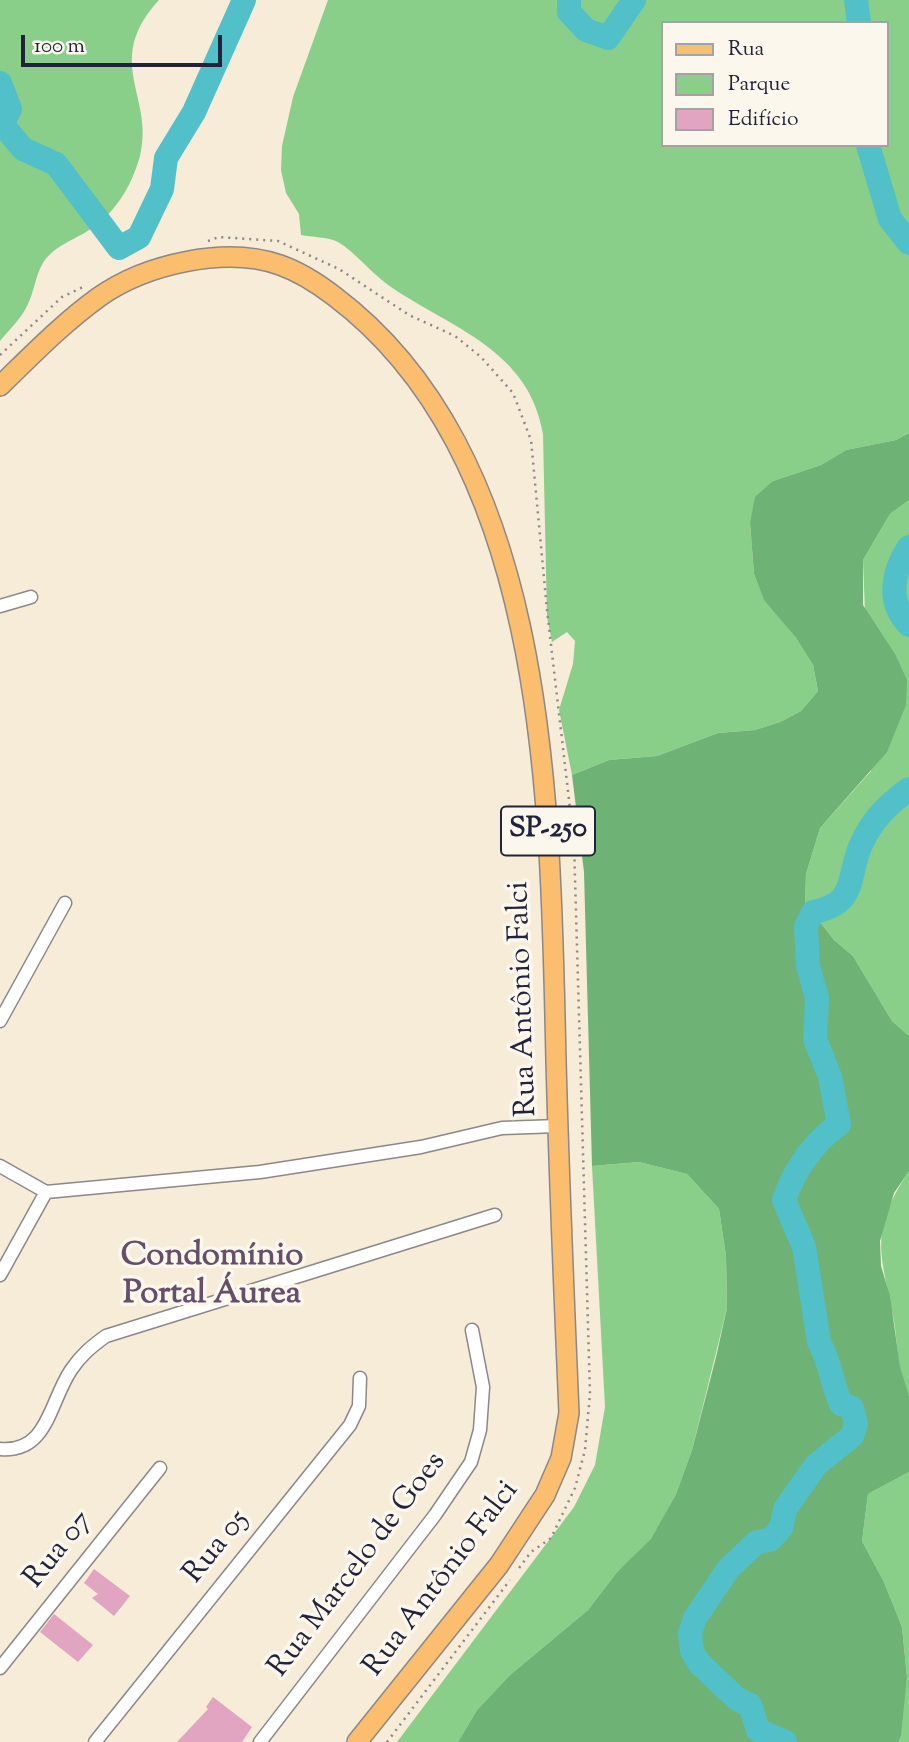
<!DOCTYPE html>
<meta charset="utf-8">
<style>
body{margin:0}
#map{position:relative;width:909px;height:1742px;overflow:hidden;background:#f6ecd8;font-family:"Sorts Mill Goudy",serif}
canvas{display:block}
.legend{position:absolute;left:661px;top:21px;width:228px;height:126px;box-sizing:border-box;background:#fbf7ec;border:2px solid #a4a2a5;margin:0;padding:9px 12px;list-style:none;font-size:21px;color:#22223b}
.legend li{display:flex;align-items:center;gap:14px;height:35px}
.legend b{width:35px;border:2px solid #a4a2a5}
.scale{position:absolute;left:21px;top:35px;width:201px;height:32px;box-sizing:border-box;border:4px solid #22223b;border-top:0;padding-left:9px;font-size:21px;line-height:24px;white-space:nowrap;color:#22223b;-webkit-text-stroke:5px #fbf7ec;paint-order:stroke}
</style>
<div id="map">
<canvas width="909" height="1742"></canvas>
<ul class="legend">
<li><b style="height:9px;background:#fbbd6e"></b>Rua</li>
<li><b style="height:19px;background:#89cf89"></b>Parque</li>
<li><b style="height:19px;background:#e1a5c1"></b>Edifício</li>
</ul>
<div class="scale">100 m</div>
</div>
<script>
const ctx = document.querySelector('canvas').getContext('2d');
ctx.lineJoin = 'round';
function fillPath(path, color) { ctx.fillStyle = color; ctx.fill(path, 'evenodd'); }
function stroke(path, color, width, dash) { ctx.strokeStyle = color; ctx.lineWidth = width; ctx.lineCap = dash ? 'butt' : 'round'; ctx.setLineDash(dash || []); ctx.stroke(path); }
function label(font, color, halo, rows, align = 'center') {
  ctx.font = font + ' "Sorts Mill Goudy",serif'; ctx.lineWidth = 7; ctx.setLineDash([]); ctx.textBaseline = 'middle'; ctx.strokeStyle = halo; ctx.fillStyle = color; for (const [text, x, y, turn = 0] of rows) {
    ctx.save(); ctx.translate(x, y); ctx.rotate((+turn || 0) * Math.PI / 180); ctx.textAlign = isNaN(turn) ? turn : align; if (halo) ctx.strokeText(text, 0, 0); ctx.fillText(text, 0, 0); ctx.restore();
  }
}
const green = new Path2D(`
 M0,0H159C102,62 155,96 140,156C131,188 114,215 86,232C71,241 53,247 43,263C35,276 34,294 26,308C20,320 8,331 0,341Z
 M328,0H909V433L896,440L846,450L821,465L773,481L750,523L754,574L764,599L796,638L813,665L818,691L801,711L780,722L755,730L718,733L657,756L609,760L572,775L559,710L573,664L575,641L567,632L552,642L547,617L543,434C529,350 453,329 391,287C373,275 355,252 338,242C328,237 311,237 301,235L299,214L286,193L281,170L282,146L293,97ZM662,23H886V145H662Z
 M909,500V1036L892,1021L853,956L834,940L805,903L806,874L820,828L871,771L863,560L890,514Z
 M639,1162L687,1174L719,1209L726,1256L727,1308L692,1450L676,1494L651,1540L617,1572L588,1610L510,1675L477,1710L458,1742H397L574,1507L595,1465L605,1407L592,1166Z
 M909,1171V1396C897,1373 898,1346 894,1321C882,1254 867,1234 909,1171Z
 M909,1472V1742H898L907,1677L902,1627L884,1582L862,1541L868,1494Z`);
const forest = new Path2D(`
 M909,433V500L890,514L863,560V605L895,654L907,680L906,705L887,752L820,828L806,874L805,903L834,940L853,956L892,1021L909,1036V1171L894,1193L880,1241L881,1266L890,1296L900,1367L909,1396V1472L868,1494L862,1541L884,1582L902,1627L907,1677L901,1735L898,1742H458L477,1710L510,1675L588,1610L617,1572L651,1539L676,1494L692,1450L716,1357L727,1308L726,1256L719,1209L687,1174L639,1162L592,1166L584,872L572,775L609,760L657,756L718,733L755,730L780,722L801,711L818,691L813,665L796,638L764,600L754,574L750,523L755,497L773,481L821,465L846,450L896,440Z`);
const river = new Path2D(`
 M569,0V12L586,30L608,38L634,0
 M856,0L859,23
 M0,83L10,109L2,124L23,149L56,164L119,248L139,237L162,189L166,158L194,112L244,0
 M868,145L890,219L909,243
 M909,547C893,571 886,601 909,625
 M785,1742L758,1730L750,1705L737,1699L699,1663L692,1651L690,1633L695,1618L729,1568L757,1542L770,1540L781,1528L785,1509L816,1465L852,1436L856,1424L852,1408L841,1404C832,1384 830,1361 819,1342L804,1247L784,1200C795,1168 812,1144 839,1124L830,1077L815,1039L817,998L808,966L806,926L813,912C857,904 847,879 860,847C871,821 887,805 909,789`);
const building = new Path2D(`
 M94,1569L130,1596L114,1616L92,1598L98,1594L84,1583Z
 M54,1614L93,1645L78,1662L40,1632Z
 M213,1697L252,1727L242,1742H177L208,1709L206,1707Z`);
const path = new Path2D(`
 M208,241L219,237L278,241L339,269L409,315L455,336L481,357L513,393L531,440L547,610L574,843L590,1394L585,1450L575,1488L551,1538L531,1552L516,1572
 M0,355L62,297L83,287
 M387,1742L510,1580`);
const minor = new Path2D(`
 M0,606L31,597
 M0,1021L65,903
 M0,1166L46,1192L260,1172L421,1147L502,1128L558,1126
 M0,1275L46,1192
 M0,1449C48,1453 49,1403 71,1370C81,1355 92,1346 106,1336L495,1215
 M0,1668L160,1468
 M95,1742L350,1425L359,1406L360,1378
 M260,1742L435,1515L471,1462L480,1430L483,1387L472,1330`);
const primary = new Path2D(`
 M0,386C32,355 63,323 99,297C146,264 225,246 280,265C300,272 317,283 334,296C552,460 550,812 556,1060C559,1178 564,1296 569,1413L561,1458L545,1495L499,1565L357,1742`);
const shields = [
 [548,831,94]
];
const shieldNames = [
 ["SP-250",548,831]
];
const streetNames = [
 ["Rua Antônio Falci",525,999,-92],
 ["Rua 05",218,1548,-51],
 ["Rua 07",60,1551,-51],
 ["Rua Marcelo de Goes",359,1566,-53],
 ["Rua Antônio Falci",443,1580,-53]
];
const quarterNames = [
 ["Condomínio",212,1258],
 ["Portal Áurea",212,1296]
];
fillPath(green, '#89cf89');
fillPath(forest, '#6eb275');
stroke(river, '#52c0c8', 24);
fillPath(building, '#e1a5c1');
stroke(minor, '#8c878a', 15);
stroke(primary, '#8c878a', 22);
stroke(path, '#8c878a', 2.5, [2, 5]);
stroke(minor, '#fff', 12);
stroke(primary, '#fbbd6e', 19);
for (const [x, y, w] of shields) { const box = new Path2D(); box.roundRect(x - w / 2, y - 24.5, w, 49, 5); ctx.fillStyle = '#fbf7ec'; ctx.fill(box); stroke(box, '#22223b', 2); }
label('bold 28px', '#22223b', null, shieldNames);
label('30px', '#22223b', '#fbf7ec', streetNames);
label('bold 33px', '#65506a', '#fbf7ec', quarterNames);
</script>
